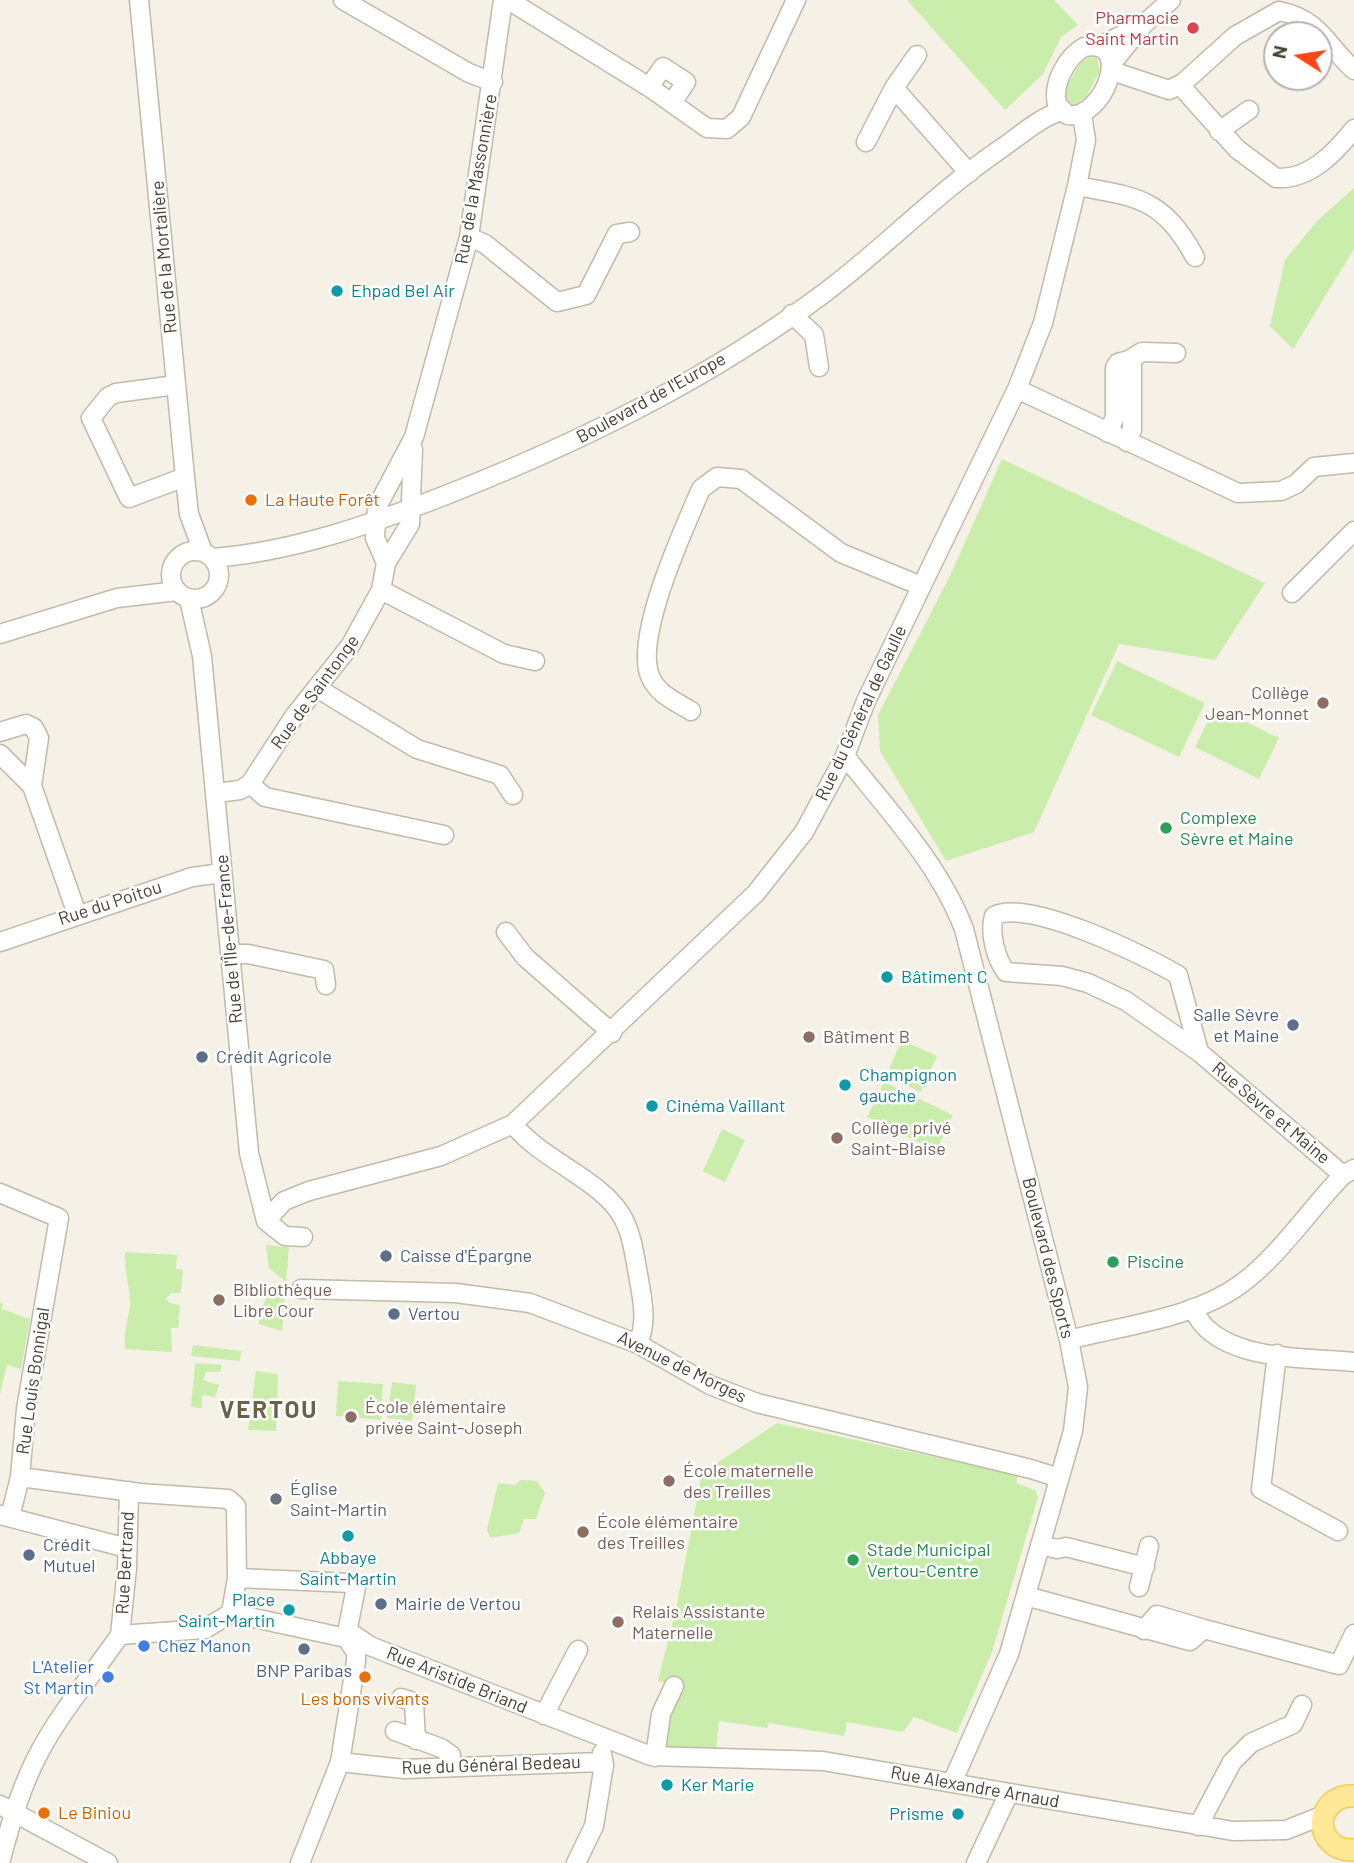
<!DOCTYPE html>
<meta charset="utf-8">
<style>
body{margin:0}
#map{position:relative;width:1354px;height:1863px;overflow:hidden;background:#f5f1e6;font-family:Barlow,sans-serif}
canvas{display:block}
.north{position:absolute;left:1263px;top:21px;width:70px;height:70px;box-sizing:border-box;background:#fff;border:2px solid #b6b3ae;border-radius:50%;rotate:282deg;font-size:19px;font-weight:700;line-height:28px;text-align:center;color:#484235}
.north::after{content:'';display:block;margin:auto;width:24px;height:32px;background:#ff4613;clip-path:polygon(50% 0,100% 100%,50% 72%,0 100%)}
</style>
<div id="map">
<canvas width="1354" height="1863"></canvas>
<div class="north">N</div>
</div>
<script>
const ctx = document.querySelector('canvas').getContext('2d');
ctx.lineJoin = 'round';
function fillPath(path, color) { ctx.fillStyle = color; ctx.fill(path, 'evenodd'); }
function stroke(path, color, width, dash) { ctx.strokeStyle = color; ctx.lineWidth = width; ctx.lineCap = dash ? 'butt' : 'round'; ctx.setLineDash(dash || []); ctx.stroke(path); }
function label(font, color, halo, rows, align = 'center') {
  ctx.font = font + ' Barlow,sans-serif'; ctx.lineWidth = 5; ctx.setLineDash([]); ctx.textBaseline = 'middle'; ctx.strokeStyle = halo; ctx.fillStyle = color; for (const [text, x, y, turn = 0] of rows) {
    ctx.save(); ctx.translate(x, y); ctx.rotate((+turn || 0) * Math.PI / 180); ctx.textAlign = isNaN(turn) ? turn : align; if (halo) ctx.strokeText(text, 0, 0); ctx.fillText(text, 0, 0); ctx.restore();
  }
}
const green = new Path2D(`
 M907,0H1054L1078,25L1061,37L1043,74L1005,110Z
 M1090,57L1097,58L1100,71L1086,97L1073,105L1067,103L1065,88L1082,61Z
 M1354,188V249L1293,349L1270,326L1285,260L1318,220Z
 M1002,459L1265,583L1215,660L1119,644L1034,832L946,861L880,751L878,715L950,576Z
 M1117,661L1205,703L1179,757L1091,715Z
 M1215,707L1279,738L1259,779L1195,747Z
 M902,1040L937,1056L921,1092L886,1076Z
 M884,1082L953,1115L936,1151L867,1117Z
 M722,1129L745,1140L725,1182L703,1171Z
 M266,1245L289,1247L286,1282L269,1268Z
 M125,1252L177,1255L176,1269L183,1270L181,1293H171L166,1299L170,1303L180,1305L178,1328H171L172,1352L125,1349C123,1333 129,1319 130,1303C130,1287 124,1270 125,1252Z
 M270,1284L285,1292L282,1331L258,1324Z
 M0,1303L3,1304L2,1309L30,1319L21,1369L7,1365L0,1394Z
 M193,1345L241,1351L240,1361L191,1356Z
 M195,1363L222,1365L220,1372H206L203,1380L219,1385L215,1397L202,1395V1408L191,1407Z
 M256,1371L278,1374L276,1431L248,1430Z
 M338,1381L383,1384L381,1420L336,1416Z
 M392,1382L416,1385L412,1421L387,1418Z
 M777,1423L1018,1475L1016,1483L1035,1490L1038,1497L992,1652L957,1733L914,1717L903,1732L847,1722L844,1736L769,1723L767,1728L719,1721L716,1750H670L660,1738L671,1684L658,1681L676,1609L702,1473Z
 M521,1480L537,1481L545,1493L536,1519H524L519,1533L490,1538L487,1530L498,1483L515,1485Z`);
const minor = new Path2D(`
 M139,0L185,477L189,514L203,552
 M343,0L469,73L493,82
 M503,0L510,1L649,87L707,128L727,129L741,117L796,0
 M1084,47C1135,37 1104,121 1067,115L1057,104C1052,83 1067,57 1084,47Z
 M1098,47L1140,26
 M1112,63L1143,25L1171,0
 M1112,71L1169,90L1183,83L1235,36L1279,11C1320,19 1327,46 1354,70
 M1180,85L1237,149L1276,178C1309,180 1334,154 1354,129
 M649,87L663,67L686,82L672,103
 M894,88L969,173
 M1219,131L1249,110
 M866,142L894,88L917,55
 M1077,186C1139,197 1163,199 1195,257
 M469,237L485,244L557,302L586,295L617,234L630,232
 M792,314L814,335L819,367
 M1129,360L1142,352L1176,353
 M176,385L116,393L108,397L91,418L129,498L185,477
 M1017,389L1238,493L1281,491L1296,484L1314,467L1354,463
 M1108,433L1115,417V368L1118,363L1129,360L1132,365V430L1127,442
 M171 575a24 24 0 1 1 48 0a24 24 0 1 1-48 0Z
 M212,558C292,552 372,524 446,495C581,442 711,378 827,291C886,246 938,192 999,150C1020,136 1037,119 1061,111
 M386,563L375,538L377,507L414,437L469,237L503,0
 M381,590L504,654L535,661
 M1292,593L1354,531
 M189,599L202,656L249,1153L266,1221
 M0,634L117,598L177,591
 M317,688L417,749L500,775L513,795
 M691,711C675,701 657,694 650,676C634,636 684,529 701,489L717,477L741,479L841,553L921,586
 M0,732L26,724L34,728L39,738L32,786
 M0,754L32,786L77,914
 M845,756C888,810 939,864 964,929L1069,1340L1078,1387L1073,1431L1009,1654L952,1783
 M250,784L265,797L444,835
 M216,793L240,790L250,784L295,715L350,646L381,590L386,563L410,524L413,449
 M506,932L525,957L612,1033
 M0,942L192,877L222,873
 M230,954H248L324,970L326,985
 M1199,1052L1178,975C1146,956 1026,897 994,916C989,933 996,959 1006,972L1062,976L1088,983L1126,1001L1199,1052L1343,1175
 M513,1124C541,1160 604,1181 623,1218C633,1237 635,1259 639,1280C643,1302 647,1323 638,1344
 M0,1193L59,1218L26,1409L20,1477L10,1517
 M266,1221L284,1201L309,1191L441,1156L513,1124L756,893L804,832L845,756L866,701L1017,389L1043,323L1077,186L1086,140L1082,114
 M266,1221L285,1236L303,1237
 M301,1289L456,1293L530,1303L638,1344L710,1385L757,1403L1031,1469L1059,1478
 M1193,1308C1214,1362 1305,1357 1354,1362
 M1069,1340C1124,1325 1193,1319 1241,1284C1280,1255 1309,1210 1343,1175L1354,1169
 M1277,1354L1261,1489L1338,1531
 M20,1477L140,1493L228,1499L236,1506L237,1578L231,1613L346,1638L356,1587L351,1583L237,1578
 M0,1515L127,1548
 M1040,1545L1057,1549L1066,1547L1145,1567
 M1139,1587L1149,1546
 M1026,1596L1190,1641L1204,1629L1339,1665L1354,1634
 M1144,1630L1157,1615L1204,1629
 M348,1631L370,1646L651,1756L823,1761L1233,1831L1286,1830L1324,1815
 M120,1635L127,1568L129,1491
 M401,1698L414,1702L416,1740
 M544,1715L578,1650
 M395,1731L441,1748L451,1755V1767
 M655,1757L661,1714L674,1686
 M340,1762L404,1769L601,1762
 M0,1805L108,1863
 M1198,1826L1232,1762L1251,1743L1293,1724L1302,1705
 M0,1863C10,1825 21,1786 40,1751C62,1710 93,1674 120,1635L205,1629L231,1613
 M300,1863L340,1762L356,1661V1652L346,1638
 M576,1863L594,1826L604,1765L602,1753
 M976,1863L1009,1793`);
const major = new Path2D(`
 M1354,1796C1337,1795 1326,1804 1322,1821C1323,1839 1335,1851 1354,1850`);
const markers = [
 [1193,28,7,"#e0444e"],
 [337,291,7,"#0f9aa8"],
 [251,500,7,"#e8710a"],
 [1323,703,7,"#8d6e63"],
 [1166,828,7,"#2e9e5b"],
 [887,977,7,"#0f9aa8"],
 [1293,1025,7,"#5c6f8a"],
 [809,1037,7,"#8d6e63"],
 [202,1057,7,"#5c6f8a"],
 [845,1085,7,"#0f9aa8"],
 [652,1106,7,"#0f9aa8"],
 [837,1138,7,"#8d6e63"],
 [386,1256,7,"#5c6f8a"],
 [1113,1262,7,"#2e9e5b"],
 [219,1300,7,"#8d6e63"],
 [394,1314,7,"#5c6f8a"],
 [351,1417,7,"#8d6e63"],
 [669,1481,7,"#8d6e63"],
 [276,1499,7,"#6b7280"],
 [583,1532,7,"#8d6e63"],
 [348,1536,7,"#0f9aa8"],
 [29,1555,7,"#5c6f8a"],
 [853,1560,7,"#2e9e5b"],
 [381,1604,7,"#5c6f8a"],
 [289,1610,7,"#0f9aa8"],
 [618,1622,7,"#8d6e63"],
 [144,1646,7,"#3f7fe0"],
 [304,1649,7,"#5c6f8a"],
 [108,1677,7,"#3f7fe0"],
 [365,1677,7,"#e8710a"],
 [667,1785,7,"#0f9aa8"],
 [44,1813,7,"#e8710a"],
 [958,1814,7,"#0f9aa8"]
];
const healthNames = [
 ["Pharmacie",1179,18],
 ["Saint Martin",1179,39]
];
const streetNames = [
 ["Rue de la Massonnière",476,179,-80],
 ["Rue de la Mortalière",164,257,-95],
 ["Boulevard de l'Europe",651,398,-29],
 ["Rue de Saintonge",315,692,-54],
 ["Rue du Général de Gaulle",861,713,-65],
 ["Rue du Poitou",110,903,-18],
 ["Rue de l'Île-de-France",229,939,-95],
 ["Rue Sèvre et Maine",1271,1113,40],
 ["Boulevard des Sports",1048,1258,76],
 ["Avenue de Morges",682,1367,26],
 ["Rue Louis Bonnigal",33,1381,-82],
 ["Rue Bertrand",125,1563,-87],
 ["Rue Aristide Briand",457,1680,22],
 ["Rue du Général Bedeau",491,1765,-2],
 ["Rue Alexandre Arnaud",975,1787,10]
];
const cultureNames = [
 ["Ehpad Bel Air",351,291],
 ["Bâtiment C",901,977],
 ["Champignon",859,1075],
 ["gauche",859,1096],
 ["Cinéma Vaillant",666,1106],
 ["Abbaye",348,1558,"center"],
 ["Saint-Martin",348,1579,"center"],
 ["Place",275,1600,"right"],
 ["Saint-Martin",275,1621,"right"],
 ["Ker Marie",681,1785],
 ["Prisme",944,1814,"right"]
];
const foodNames = [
 ["La Haute Forêt",265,500],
 ["Les bons vivants",365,1699,"center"],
 ["Le Biniou",58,1813]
];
const educationNames = [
 ["Collège",1309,693,"right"],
 ["Jean-Monnet",1309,714,"right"],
 ["Bâtiment B",823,1037],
 ["Collège privé",851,1128],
 ["Saint-Blaise",851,1149],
 ["Bibliothèque",233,1290],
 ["Libre Cour",233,1311],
 ["École élémentaire",365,1407],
 ["privée Saint-Joseph",365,1428],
 ["École maternelle",683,1471],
 ["des Treilles",683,1492],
 ["École élémentaire",597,1522],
 ["des Treilles",597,1543],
 ["Relais Assistante",632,1612],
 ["Maternelle",632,1633]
];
const leisureNames = [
 ["Complexe",1180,818],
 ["Sèvre et Maine",1180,839],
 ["Piscine",1127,1262],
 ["Stade Municipal",867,1550],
 ["Vertou-Centre",867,1571]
];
const serviceNames = [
 ["Salle Sèvre",1279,1015,"right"],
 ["et Maine",1279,1036,"right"],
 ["Crédit Agricole",216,1057],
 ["Caisse d'Épargne",400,1256],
 ["Vertou",408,1314],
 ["Crédit",43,1545],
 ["Mutuel",43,1566],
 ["Mairie de Vertou",395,1604],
 ["BNP Paribas",304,1671,"center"]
];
const worshipNames = [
 ["Église",290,1489],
 ["Saint-Martin",290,1510]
];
const shopNames = [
 ["Chez Manon",158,1646],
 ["L'Atelier",94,1667,"right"],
 ["St Martin",94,1688,"right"]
];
const districtNames = [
 ["VERTOU",269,1410]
];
fillPath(green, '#cbedab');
stroke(minor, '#c1baa8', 21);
stroke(major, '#efcc5a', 24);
stroke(minor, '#fff', 18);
stroke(major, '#ffe895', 21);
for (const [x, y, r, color] of markers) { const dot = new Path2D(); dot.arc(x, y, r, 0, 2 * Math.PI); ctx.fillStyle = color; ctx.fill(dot); stroke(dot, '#fff', 2.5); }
label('18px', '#be3a42', '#fff', healthNames, 'right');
label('18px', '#484235', '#fff', streetNames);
label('18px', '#0d838f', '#fff', cultureNames, 'left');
label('18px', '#c56008', '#fff', foodNames, 'left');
label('18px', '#785e54', '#fff', educationNames, 'left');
label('18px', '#27864d', '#fff', leisureNames, 'left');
label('18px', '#4e5e75', '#fff', serviceNames, 'left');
label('18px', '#5b616d', '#fff', worshipNames, 'left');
label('18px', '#366cbe', '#fff', shopNames, 'left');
ctx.letterSpacing = '2px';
label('bold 24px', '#6c614b', '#fff', districtNames);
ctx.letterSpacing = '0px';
</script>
